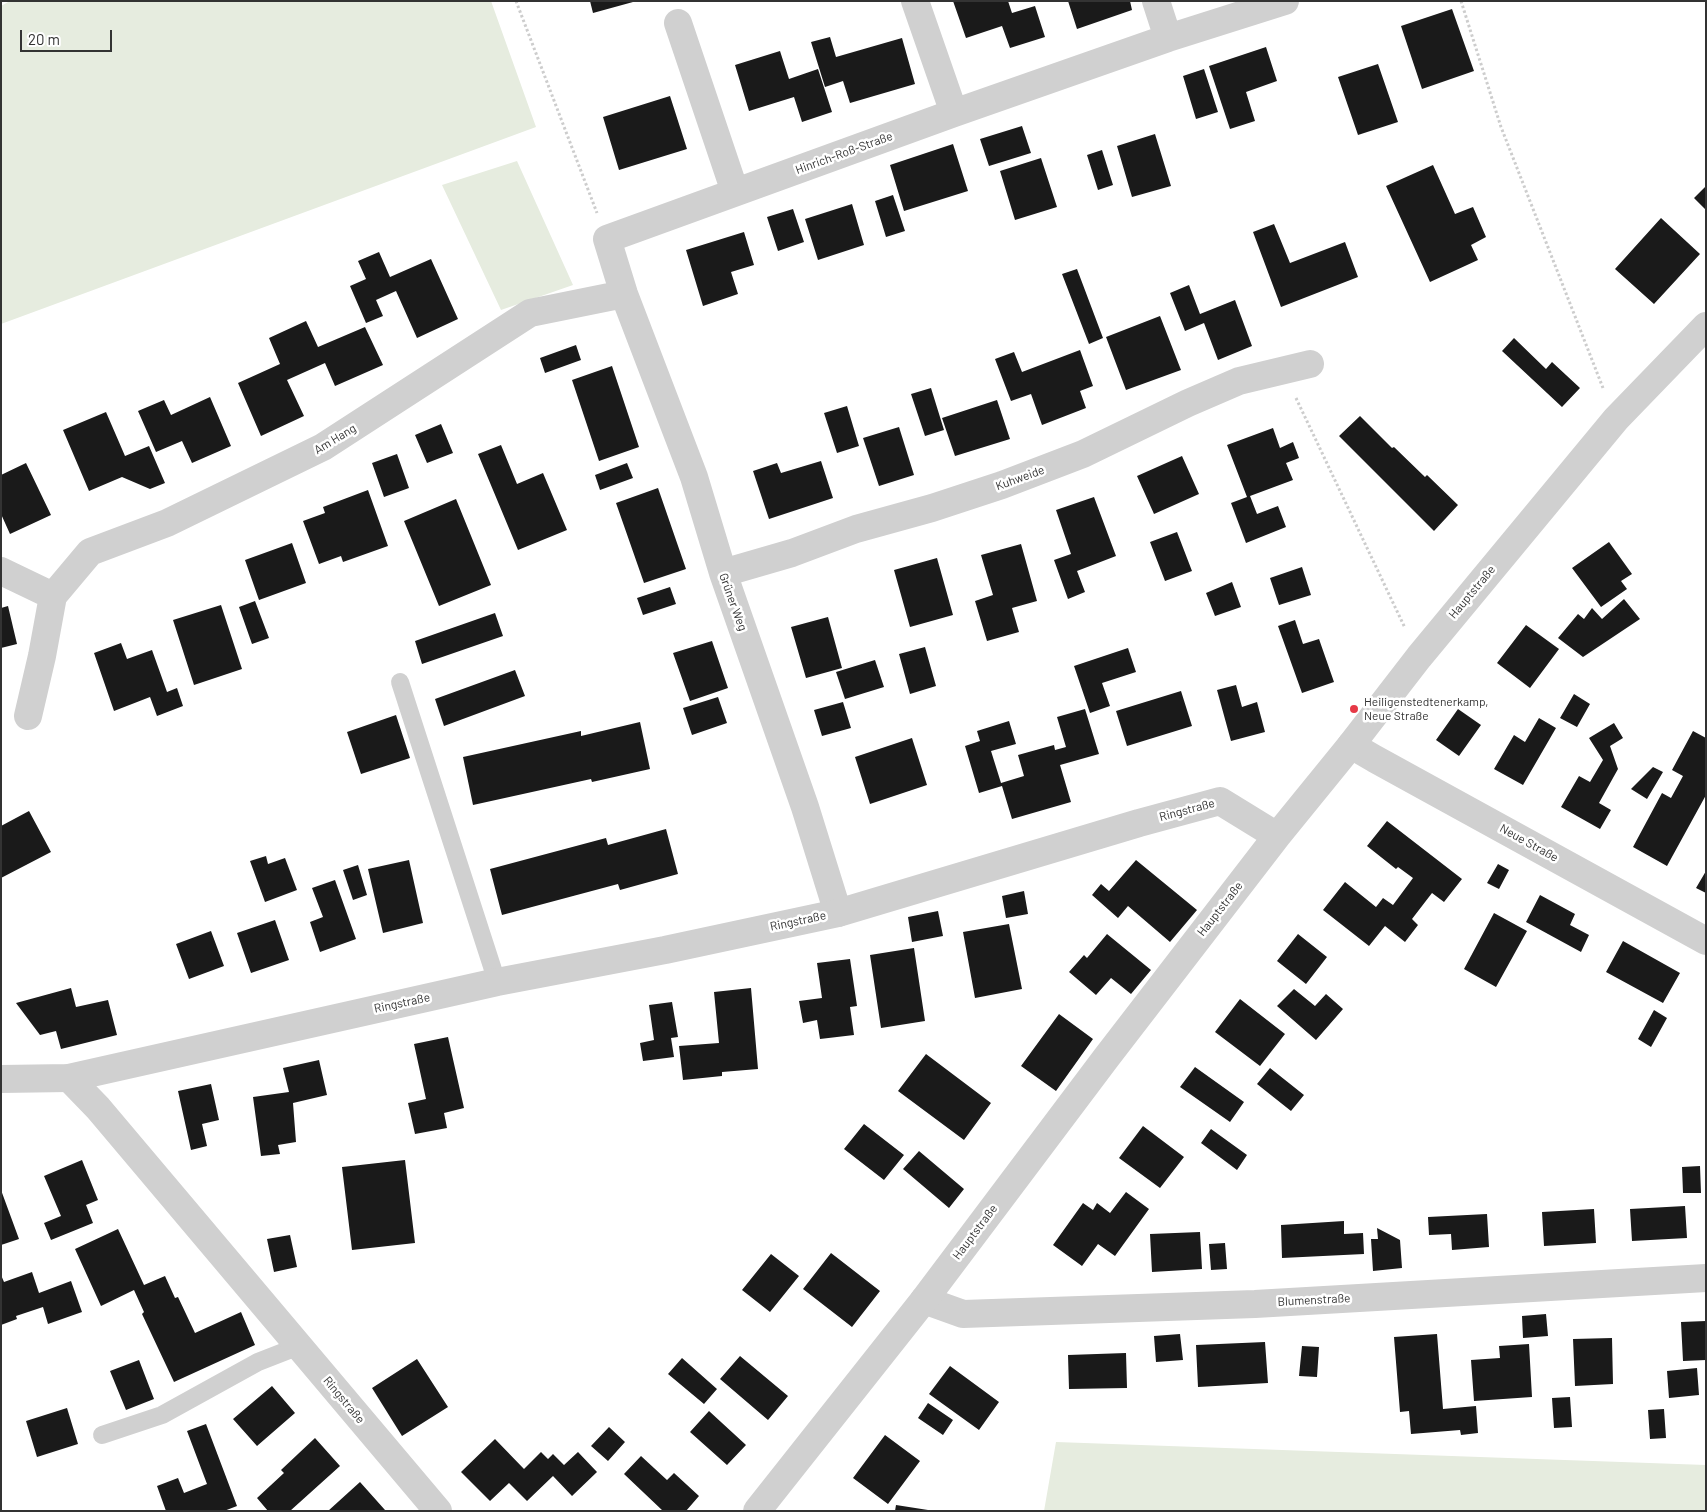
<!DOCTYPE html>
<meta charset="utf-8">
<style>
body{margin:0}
#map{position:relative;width:1707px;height:1512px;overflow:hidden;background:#fff;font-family:Barlow,sans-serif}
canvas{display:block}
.frame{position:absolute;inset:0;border:2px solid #333;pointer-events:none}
.scale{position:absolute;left:20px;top:30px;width:92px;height:22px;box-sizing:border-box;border:2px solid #333;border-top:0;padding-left:6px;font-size:15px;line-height:18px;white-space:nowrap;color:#333;-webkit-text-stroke:4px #fff;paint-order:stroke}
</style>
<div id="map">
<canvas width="1707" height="1512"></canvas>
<div class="frame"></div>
<div class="scale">20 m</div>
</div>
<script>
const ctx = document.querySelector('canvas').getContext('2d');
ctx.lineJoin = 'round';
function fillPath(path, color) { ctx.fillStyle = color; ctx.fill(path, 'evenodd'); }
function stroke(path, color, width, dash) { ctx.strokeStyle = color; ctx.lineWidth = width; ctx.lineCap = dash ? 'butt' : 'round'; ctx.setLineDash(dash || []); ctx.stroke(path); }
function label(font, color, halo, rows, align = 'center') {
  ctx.font = font + ' Barlow,sans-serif'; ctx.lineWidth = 5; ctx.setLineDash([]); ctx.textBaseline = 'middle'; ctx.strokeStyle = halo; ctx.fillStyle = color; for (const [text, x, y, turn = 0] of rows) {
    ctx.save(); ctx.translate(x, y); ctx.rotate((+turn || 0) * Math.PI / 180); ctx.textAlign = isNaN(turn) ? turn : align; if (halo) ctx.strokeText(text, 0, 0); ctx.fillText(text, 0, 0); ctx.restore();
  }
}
const green = new Path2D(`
 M10,1H491L536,127L1,324V6Z
 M517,161L573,285L501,310L442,185Z
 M1056,1442L1706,1465V1511H1044Z`);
const building = new Path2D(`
 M590,1H633V2L593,13Z
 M953,1H1008L1012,13L1035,6L1045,37L1010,48L1002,26L966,38Z
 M1068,1H1130L1132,10L1077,29Z
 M1452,9L1474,71L1422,89L1401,26Z
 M830,37L836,57L902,38L915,84L850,103L843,81L825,87L811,42Z
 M1266,47L1277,81L1246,92L1255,121L1230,129L1209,66Z
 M780,51L789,79L818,69L832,112L802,122L794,97L749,111L735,65Z
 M1378,64L1398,122L1358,135L1338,77Z
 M1204,69L1218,112L1196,119L1183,76Z
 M670,96L687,149L619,170L603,117Z
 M1022,126L1031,153L989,166L980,139Z
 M1155,134L1171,186L1132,197L1117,146Z
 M953,144L968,191L904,211L890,165Z
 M1102,150L1113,185L1098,190L1087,155Z
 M1041,158L1057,207L1015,220L1000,171Z
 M1433,165L1455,214L1473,207L1486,237L1471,245L1478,260L1430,282L1386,186Z
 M1706,186V210L1694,198Z
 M893,195L905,231L886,237L875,201Z
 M852,204L864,245L818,260L805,219Z
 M793,209L804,242L778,251L767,217Z
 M1661,218L1700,254L1654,304L1615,269Z
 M1274,224L1290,263L1345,242L1358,277L1281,307L1253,232Z
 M744,232L754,265L731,272L738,294L703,306L686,250Z
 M379,252L390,277L431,259L458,319L417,338L396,291L376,300L383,316L366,323L350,286L366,279L358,261Z
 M1077,269L1103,338L1089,344L1062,274Z
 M1189,285L1200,314L1235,300L1252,346L1218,360L1204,323L1185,331L1170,293Z
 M1160,316L1181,370L1126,390L1106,337Z
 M306,321L318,347L365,327L383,365L335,386L325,363L287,380L304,416L261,436L238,383L280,364L269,338Z
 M1514,338L1546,369L1552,362L1580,388L1562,407L1502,351Z
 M576,345L581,360L545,373L540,358Z
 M1080,350L1093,386L1080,391L1086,408L1042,425L1031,394L1011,401L995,359L1014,352L1022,372Z
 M612,366L639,447L599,461L572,380Z
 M931,388L944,430L925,436L911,394Z
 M210,397L231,446L192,463L182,441L156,452L138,411L164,400L171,415Z
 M997,400L1010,439L955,456L942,418Z
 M847,406L859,446L837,453L824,413Z
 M106,412L125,456L149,446L165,483L150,489L122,477L89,491L63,430Z
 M1360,416L1392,448L1394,447L1425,477L1427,475L1458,505L1434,531L1339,436Z
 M441,424L453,453L427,463L415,435Z
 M899,427L914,475L879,486L863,438Z
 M1273,428L1280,448L1293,442L1299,458L1286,463L1293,480L1250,496L1257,514L1278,506L1286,527L1246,543L1231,503L1247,497L1227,445Z
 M501,445L517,484L543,473L567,530L518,550L478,454Z
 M397,454L409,488L384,497L372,463Z
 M1182,456L1199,494L1154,514L1137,476Z
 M821,461L833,498L769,519L753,471L777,463L781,473Z
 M26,463L51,515L10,534L1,514V475Z
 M627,463L633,478L600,490L595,475Z
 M658,488L686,569L644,583L616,503Z
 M368,490L388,546L343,562L341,556L319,564L303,521L325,513L323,507Z
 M1094,497L1116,556L1077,571L1085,592L1068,599L1054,560L1071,554L1056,510Z
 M456,499L491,585L439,606L404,521Z
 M1177,532L1192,571L1165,581L1150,542Z
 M1609,542L1632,574L1621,581L1627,589L1601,607L1572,568Z
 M292,543L306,583L259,600L245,560Z
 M1021,544L1037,601L1012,608L1019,632L987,641L975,601L993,595L981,555Z
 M937,558L953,615L910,627L894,570Z
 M1302,567L1311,595L1279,605L1270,578Z
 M1232,582L1241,607L1215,616L1206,593Z
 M670,587L676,604L643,615L637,598Z
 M1624,599L1640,619L1583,657L1558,638L1578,614L1584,619L1592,608L1602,619Z
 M255,601L269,638L252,644L239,607Z
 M221,605L242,669L194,685L173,620Z
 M8,606L17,644L1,648V608Z
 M495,613L503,636L422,664L415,641Z
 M828,617L842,668L806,678L791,627Z
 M1295,620L1303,644L1319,639L1334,682L1302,693L1278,626Z
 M1526,625L1559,649L1530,688L1497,663Z
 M712,641L728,688L690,701L673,653Z
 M121,643L127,659L152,650L167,692L177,688L183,706L157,716L150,697L114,711L94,653Z
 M925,647L936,686L910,694L899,654Z
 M1128,648L1136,672L1102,683L1110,706L1090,713L1074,666Z
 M875,660L884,687L845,699L836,672Z
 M515,670L525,696L444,726L435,699Z
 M1236,685L1242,707L1257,702L1265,732L1231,741L1217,690Z
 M1181,691L1192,726L1127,746L1116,711Z
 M1574,694L1590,704L1577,727L1560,718Z
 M718,697L727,723L692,735L683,708Z
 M843,702L851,728L822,736L814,710Z
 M1085,709L1099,754L1060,765L1071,802L1012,819L1002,786L979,793L965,746L980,741L977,731L1009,721L1016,744L991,751L1001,783L1024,776L1018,755L1054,745L1055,750L1066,747L1057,717Z
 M1458,709L1481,725L1459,756L1436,740Z
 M396,715L410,758L361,774L347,732Z
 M1539,718L1556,728L1523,785L1494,769L1514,735L1525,742Z
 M640,722L650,769L592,782L591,779L473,805L463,757L581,731V736Z
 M1614,723L1623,738L1610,746L1618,769L1599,803L1611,810L1600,829L1561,807L1579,776L1590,782L1603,760L1589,738Z
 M1693,731L1706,738V795L1667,866L1633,847L1662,793L1671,798L1683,776L1672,770Z
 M912,738L927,785L870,804L855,757Z
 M1653,767L1663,772L1647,799L1631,789Z
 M29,811L51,852L1,878V826Z
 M1387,821L1462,879L1444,902L1432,893L1412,919L1418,925L1405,942L1385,926L1369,946L1323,910L1345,882L1376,907L1383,898L1393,905L1413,878L1398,867L1396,869L1367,846Z
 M666,829L678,874L620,890L618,884L502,915L490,869L606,838L608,845Z
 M266,856L268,864L285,858L297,890L265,902L250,861Z
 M409,860L423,923L383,933L368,869Z
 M1136,860L1197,910L1170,942L1128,906L1118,918L1092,895L1101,884L1109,891Z
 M1498,864L1509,870L1499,889L1487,883Z
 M358,865L367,895L353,900L343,870Z
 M1706,871V893L1696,888Z
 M335,880L356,939L320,952L310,922L323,917L312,888Z
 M1024,891L1028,914L1006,918L1002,896Z
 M1540,895L1575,914L1570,925L1589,935L1581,952L1526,922Z
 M938,911L943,936L912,942L908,917Z
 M1494,913L1527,931L1496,987L1464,969Z
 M275,920L289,960L251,973L237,933Z
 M1009,924L1022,989L975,998L963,932Z
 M211,931L224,966L189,979L176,944Z
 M1107,934L1151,970L1131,994L1111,978L1096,995L1069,972L1084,955L1087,958Z
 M1298,934L1327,957L1306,984L1277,961Z
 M1623,941L1680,973L1663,1003L1606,972Z
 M914,948L925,1021L881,1028L870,955Z
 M850,959L857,1006L850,1007L854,1035L820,1039L817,1020L803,1023L799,1001L822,998L817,963Z
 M71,988L76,1007L108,1000L117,1035L61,1049L56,1031L40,1035L16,1003Z
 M751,988L758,1069L722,1072V1076L683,1080L679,1046L719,1043L714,992Z
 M1294,989L1315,1006L1326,994L1343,1009L1316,1040L1277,1006Z
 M1240,999L1285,1034L1260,1066L1215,1032Z
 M672,1002L678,1037L671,1038L674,1057L643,1061L640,1043L654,1040L649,1005Z
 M1654,1010L1667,1018L1651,1047L1638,1039Z
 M1059,1014L1093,1039L1056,1091L1021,1066Z
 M448,1037L464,1108L444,1113L447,1128L415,1134L408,1103L426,1099L414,1044Z
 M926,1054L991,1103L964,1140L898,1091Z
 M319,1060L327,1095L293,1103L296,1142L278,1145L280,1154L261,1156L253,1097L289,1092L283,1068Z
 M1195,1067L1244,1102L1230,1122L1180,1087Z
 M1270,1068L1304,1095L1291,1111L1257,1084Z
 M211,1084L219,1120L202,1124L207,1146L191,1150L178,1091Z
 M864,1124L904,1155L884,1180L844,1149Z
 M1143,1126L1184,1157L1160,1188L1119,1158Z
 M1211,1129L1247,1155L1237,1170L1201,1143Z
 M919,1151L964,1189L949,1208L903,1169Z
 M82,1160L98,1200L86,1205L93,1223L51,1240L44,1223L61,1216L44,1176Z
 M405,1160L415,1243L352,1250L342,1167Z
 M1700,1166L1701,1193H1683L1682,1167Z
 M1,1190L19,1239L1,1245Z
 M1126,1192L1149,1209L1115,1256L1098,1244L1082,1266L1053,1245L1083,1203L1093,1210L1097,1203L1110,1213Z
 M1685,1206L1687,1238L1632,1241L1630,1209Z
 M1594,1209L1596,1243L1544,1246L1542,1212Z
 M1487,1214L1489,1247L1452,1250L1451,1234L1429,1235L1428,1217Z
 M1344,1221V1234L1363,1233L1364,1254L1282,1258L1281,1225Z
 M1377,1228L1400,1240L1402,1268L1373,1271L1371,1239H1378Z
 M118,1229L144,1285L165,1276L175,1298L178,1297L195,1333L241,1312L255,1345L174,1382L142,1314L144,1312L134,1290L101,1306L75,1249Z
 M1200,1232L1202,1269L1152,1272L1150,1234Z
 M290,1235L297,1267L274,1272L267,1239Z
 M1225,1243L1227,1269L1211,1270L1209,1244Z
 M831,1253L880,1291L852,1327L803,1289Z
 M771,1254L799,1276L770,1312L742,1290Z
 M32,1272L39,1293L71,1281L82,1312L48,1324L43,1307L16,1316L17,1319L1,1325V1275L4,1282Z
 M1546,1314L1548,1336L1523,1338L1522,1316Z
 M1706,1321V1360L1683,1361L1681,1322Z
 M1180,1334L1183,1360L1156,1362L1154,1336Z
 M1437,1334L1443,1409L1476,1406L1478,1433L1461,1435L1460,1430L1411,1434L1409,1411L1400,1412L1394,1337Z
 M1612,1338L1613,1384L1575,1386L1573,1339Z
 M1265,1342L1268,1383L1198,1387L1196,1345Z
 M1529,1344L1532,1397L1474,1401L1471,1360L1500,1358L1499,1346Z
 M1302,1346L1319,1347L1317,1377L1299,1376Z
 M1126,1353L1127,1388L1069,1389L1068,1355Z
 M740,1356L788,1396L768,1420L720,1379Z
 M682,1358L717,1389L704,1404L668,1374Z
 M417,1359L448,1407L402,1436L372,1388Z
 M139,1360L154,1399L126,1410L110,1371Z
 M950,1366L999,1402L979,1430L929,1394Z
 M1697,1368L1699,1395L1669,1398L1667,1371Z
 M272,1386L295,1413L257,1446L233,1419Z
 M1570,1397L1572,1427L1554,1428L1552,1398Z
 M928,1403L953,1420L943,1435L918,1418Z
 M67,1408L78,1444L37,1457L26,1421Z
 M1664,1409L1666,1438L1650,1439L1648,1410Z
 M709,1411L746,1445L727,1465L690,1432Z
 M206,1424L237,1506L224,1511H166L157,1486L178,1478L184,1493L207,1484L187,1431Z
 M609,1427L625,1442L608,1461L591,1446Z
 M885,1435L920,1461L888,1504L853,1478Z
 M315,1438L340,1466L290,1511H268L257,1498L284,1473L281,1470Z
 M495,1439L524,1469L541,1452L548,1459L553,1454L564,1465L578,1452L597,1472L572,1496L553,1476L527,1501L509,1483L490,1501L461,1472Z
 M641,1456L667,1480L674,1473L699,1496L686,1511H663L624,1474Z
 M360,1482L385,1510L328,1511Z
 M896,1505L928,1510L927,1511H895Z`);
const path = new Path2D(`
 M516,1L597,213
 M1461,1L1501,127L1603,388
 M1296,398L1405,628`);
const service = new Path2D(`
 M400,682L497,982
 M102,1435L162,1415L258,1362L299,1346`);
const minor = new Path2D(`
 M915,1L954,113
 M1156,1L1168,38
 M678,23L735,192
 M1,571L53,596
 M723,573L792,553L856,529L932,508L1002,485L1083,454L1188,403L1239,381L1310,364
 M28,716L42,656L53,596L90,552L167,523L323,447L530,313L624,294
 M1351,745L1375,759L1706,941
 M838,913L805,807L723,573L694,477L624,294L607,239L954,113L1168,38L1285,1
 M69,1078L98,1108L438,1511
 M924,1300L963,1314L1255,1304L1706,1278`);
const tertiary = new Path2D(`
 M1,1079L69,1078L497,982L665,950L838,913L1139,823L1220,801L1277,836
 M757,1511L924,1300L1106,1058L1277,836L1351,745L1419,657L1616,419L1706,326`);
const markers = [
 [1354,709,5,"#e63946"]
];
const streetNames = [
 ["Hinrich-Roß-Straße",844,153,-20],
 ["Am Hang",335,439,-31],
 ["Kuhweide",1020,478,-20],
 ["Hauptstraße",1472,592,-50],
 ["Grüner Weg",733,602,70],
 ["Ringstraße",1187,810,-15],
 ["Neue Straße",1529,843,29],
 ["Hauptstraße",1220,909,-52],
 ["Ringstraße",798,921,-12],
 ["Ringstraße",402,1003,-12],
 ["Hauptstraße",975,1232,-53],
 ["Blumenstraße",1314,1300,-3],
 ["Ringstraße",344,1400,50]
];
const poiNames = [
 ["Heiligenstedtenerkamp,",1364,702],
 ["Neue Straße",1364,716]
];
fillPath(green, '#e6ecdf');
fillPath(building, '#1a1a1a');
stroke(path, '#cdcdcd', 3, [2.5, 2.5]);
stroke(service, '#d0d0d0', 18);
stroke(minor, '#d0d0d0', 28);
stroke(tertiary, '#d0d0d0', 28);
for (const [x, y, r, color] of markers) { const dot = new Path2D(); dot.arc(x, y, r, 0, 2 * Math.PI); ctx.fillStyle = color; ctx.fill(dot); stroke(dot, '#fff', 2); }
label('12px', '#333', '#fff', streetNames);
label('12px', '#333', '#fff', poiNames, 'left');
</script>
